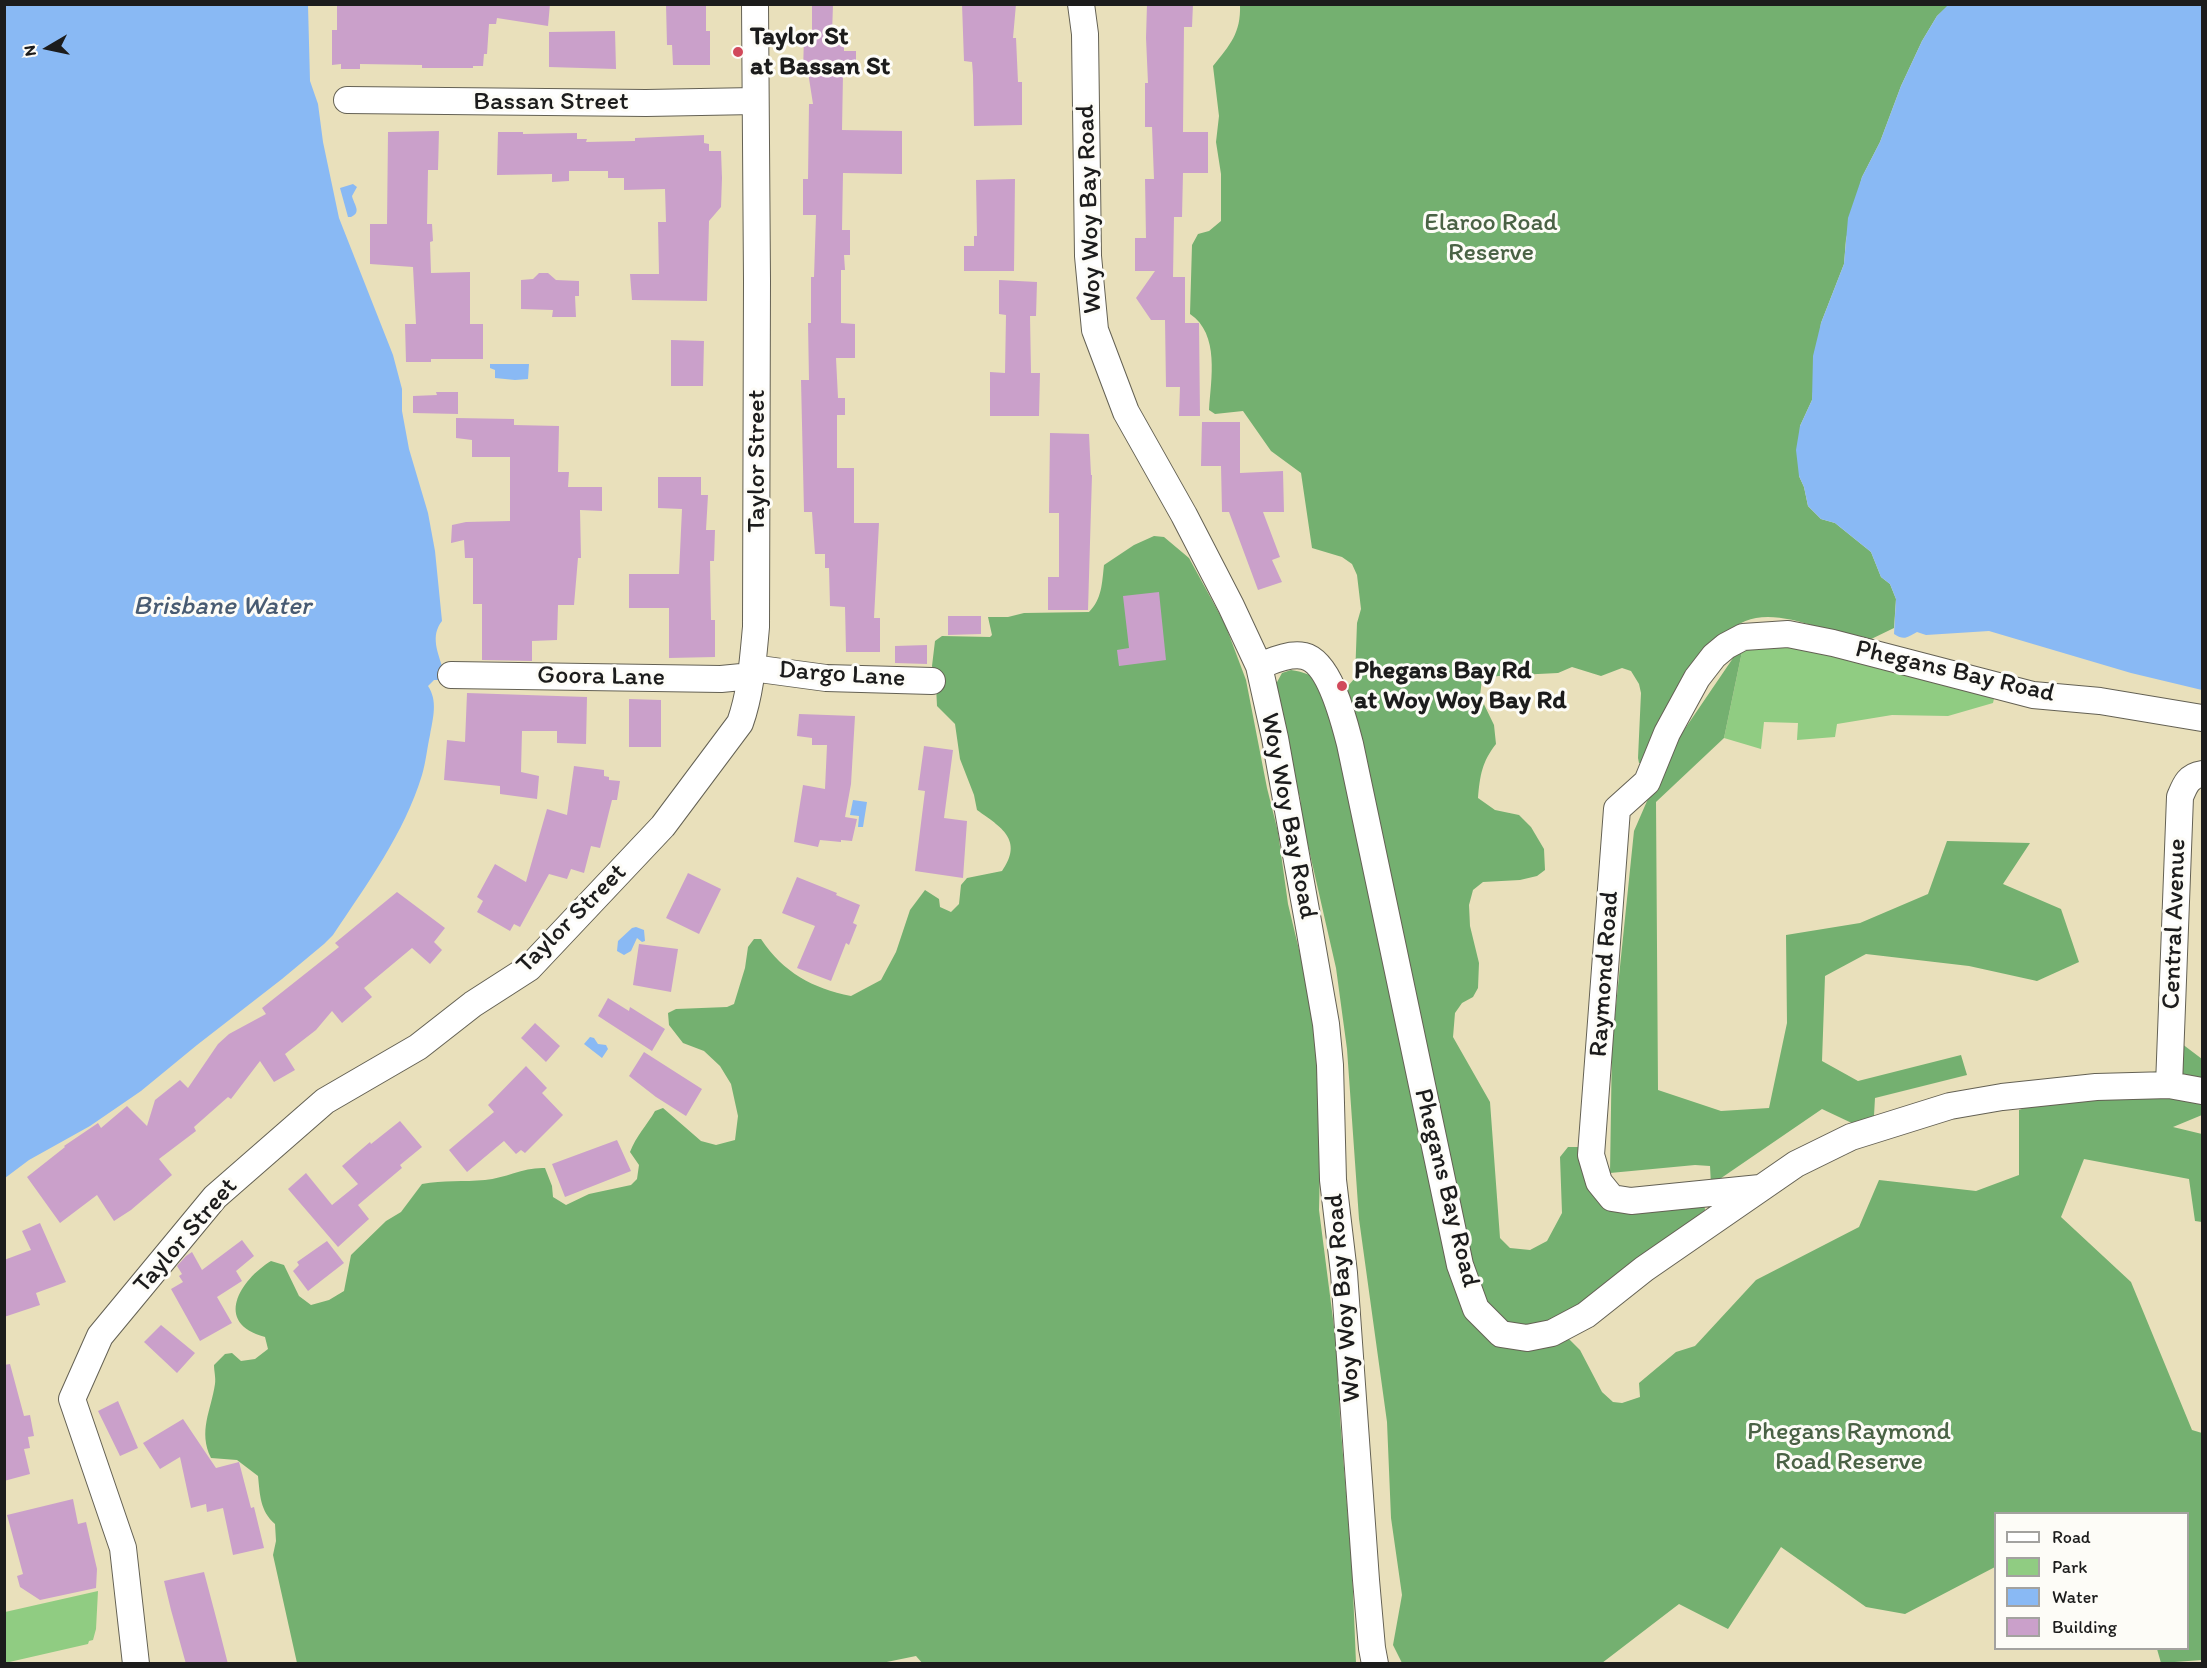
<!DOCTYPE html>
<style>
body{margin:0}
#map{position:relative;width:2207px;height:1668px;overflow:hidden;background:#e9e0bb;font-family:Itim,sans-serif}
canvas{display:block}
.frame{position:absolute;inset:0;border:6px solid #1c1c1c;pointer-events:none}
.legend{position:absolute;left:1994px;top:1512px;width:195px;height:138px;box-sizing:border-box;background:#fdfcf7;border:2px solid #a3a29f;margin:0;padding:8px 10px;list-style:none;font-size:18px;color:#1c1c1c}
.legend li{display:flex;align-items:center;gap:12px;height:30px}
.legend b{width:30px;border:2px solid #a3a29f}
.north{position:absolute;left:18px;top:18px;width:60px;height:60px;-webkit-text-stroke:4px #fdfcf7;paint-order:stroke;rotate:261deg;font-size:16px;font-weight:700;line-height:24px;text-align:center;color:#1c1c1c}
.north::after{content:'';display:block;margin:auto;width:21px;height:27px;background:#1c1c1c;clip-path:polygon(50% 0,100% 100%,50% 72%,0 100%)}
</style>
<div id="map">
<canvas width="2207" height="1668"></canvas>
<div class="frame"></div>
<ul class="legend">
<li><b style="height:8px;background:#fff"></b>Road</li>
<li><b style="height:16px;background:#90cc82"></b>Park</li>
<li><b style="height:16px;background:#89b9f4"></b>Water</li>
<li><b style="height:16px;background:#caa0ca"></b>Building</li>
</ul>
<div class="north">N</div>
</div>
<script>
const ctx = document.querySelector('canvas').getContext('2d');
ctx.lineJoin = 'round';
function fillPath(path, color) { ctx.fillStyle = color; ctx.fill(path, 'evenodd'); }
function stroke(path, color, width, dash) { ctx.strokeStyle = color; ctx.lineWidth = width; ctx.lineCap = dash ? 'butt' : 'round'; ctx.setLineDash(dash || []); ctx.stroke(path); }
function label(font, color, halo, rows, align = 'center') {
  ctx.font = font + ' Itim,sans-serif'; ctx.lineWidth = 6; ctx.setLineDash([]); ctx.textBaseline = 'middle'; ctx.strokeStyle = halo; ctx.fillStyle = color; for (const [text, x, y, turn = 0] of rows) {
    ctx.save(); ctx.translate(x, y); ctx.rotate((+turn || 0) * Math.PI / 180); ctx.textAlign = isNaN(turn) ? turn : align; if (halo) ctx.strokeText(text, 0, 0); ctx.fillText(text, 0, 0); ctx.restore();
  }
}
const green = new Path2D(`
 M1744,642L1856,657L1995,694L1993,703L1948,716L1892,715L1837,724L1835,737L1797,740L1798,723L1764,722L1761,749L1724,738Z
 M98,1591L96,1629L93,1640L89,1641L88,1644L5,1663V1612Z`);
const forest = new Path2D(`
 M1240,5H1949L1937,16L1922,41L1901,86L1880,142L1862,177L1846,239L1844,264L1821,323L1812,400L1800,426L1799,476L1804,487L1808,506L1821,519L1835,523L1871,552L1881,577L1890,584L1896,599L1894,628L1863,643C1833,633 1787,612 1756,618C1741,621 1730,629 1719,637L1644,763H1639L1638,758L1641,693L1639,684L1631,671L1622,668L1601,676L1572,667L1558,673L1498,676L1482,679L1480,696L1494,725L1496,744C1482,762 1480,775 1478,798L1495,810L1519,815L1531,827L1544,849L1545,870L1537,876L1520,880L1483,882L1473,890L1469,905L1470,926L1479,963L1478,988L1473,997L1462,1003L1455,1013L1453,1037L1490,1102L1500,1238L1510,1248L1530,1250L1547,1241L1562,1213L1560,1157L1568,1147H1583L1596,1194L1704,1202L1705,1210L1573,1313L1548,1326L1505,1327L1483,1306L1467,1264L1348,710V686L1355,678L1357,623L1361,609L1357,575L1352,564L1342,557L1312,548L1301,473L1271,451L1243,411L1215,414L1209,410C1211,379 1220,334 1190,314L1192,245L1198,234L1209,231L1221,221V174L1216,142L1219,116L1213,66C1230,45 1241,33 1240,5Z
 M1154,536L1164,537L1189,558L1225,624L1246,680L1267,788L1278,832L1288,904L1307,983L1318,1045L1320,1165L1319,1210L1338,1358L1340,1418L1352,1567L1356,1663L923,1664L916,1656L877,1664L297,1663L273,1555L276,1541L275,1524C260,1511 260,1495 258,1476L237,1460L211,1458C198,1431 211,1411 215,1384C216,1378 214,1371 214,1365L225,1354L232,1353L241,1361L255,1359L268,1349L265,1337C213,1323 240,1280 271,1261L284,1265L299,1296L311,1305L329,1300L344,1291L351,1255L386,1221L401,1212L422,1184C443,1180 464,1182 485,1180C506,1178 524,1167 545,1168L552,1186L553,1197L566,1205L589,1194L631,1185L637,1179L639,1165L630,1152C636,1136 647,1125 655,1111L663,1108L701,1141L716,1145L735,1140L738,1116L731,1084L720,1066L704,1051L683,1043L669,1025L668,1013L676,1009L727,1007L734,1004L745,968L748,947L754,939H761C784,973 812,988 851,996L881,980L896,952L910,910L925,890L939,899L940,907L951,912L959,904L961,885L967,878L1002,871C1024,840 1001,827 977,810L974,795L960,759L955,724L937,706L936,686L932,666L935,641L942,636L990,637L992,635L988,617H1008L1024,613L1089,612C1102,599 1102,583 1104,565L1134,545Z
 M1744,642L1724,738L1656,802L1658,1090L1721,1111L1769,1108L1787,1023L1786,935L1860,923L1928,894L1947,841L2030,843L2003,884L2061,909L2079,962L2037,981L1969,966L1866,954L1825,976L1822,1061L1858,1081L1961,1055L1967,1075L1875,1098L1873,1133L1822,1109L1711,1185L1710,1166L1695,1165L1610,1173L1612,1044L1634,831L1667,755Z
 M1291,670C1315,674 1318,679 1329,699L1471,1315L1567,1337L1580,1350L1602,1392L1613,1402L1622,1403L1640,1397L1639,1383L1676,1352L1695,1346L1756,1280L1859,1227L1879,1180L1976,1191L2019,1175V1110L2110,1078L2159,1071L2165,1031L2202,1059V1115L2173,1127L2202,1134V1222L2195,1221L2189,1179L2084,1159L2061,1217L2131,1282L2192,1430L2202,1433V1660L2161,1663L2157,1649L2188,1648V1514H1996L1995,1567L1905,1614L1866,1607L1781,1547L1728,1629L1679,1604L1602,1663H1402L1393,1645L1402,1595L1391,1518L1387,1422L1359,1219L1347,1049L1336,968L1302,819L1300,797L1292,777L1276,684L1282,673Z`);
const water = new Path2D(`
 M1949,4L2202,5V690L2131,673L1989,631L1926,635L1917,632C1907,637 1905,641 1894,634L1896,599L1890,584L1881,577L1871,552L1835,523L1821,519L1808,506L1804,487L1799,476L1796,450L1800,426L1812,400L1813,356L1821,323L1844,264L1848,218L1862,177L1880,142L1901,86L1922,41L1937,16Z
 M5,5H308L310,81L318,104L323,142L339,218L393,355L402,389V411L409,449L428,513L435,551L442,621C430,636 438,653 443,669L440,680H434L428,686C438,701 433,718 430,735C427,748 426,762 422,775C404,834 367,884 333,935L324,944L282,979L197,1045L141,1091L90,1126L29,1160L5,1178Z
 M353,184L357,187L352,196C354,205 362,212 351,217H348L340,188Z
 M490,364H529L528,379L515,380L495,378V370L490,368Z
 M853,800L867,802L863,827H858L859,816L850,815Z
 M636,927L644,930L645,941L642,942L637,938L631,951L624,955L617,951L618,941L632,928Z
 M590,1037L594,1038L598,1044L606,1045L608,1049L602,1058L584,1044Z`);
const building = new Path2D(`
 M337,4H550L548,26L497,18L496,24H489L487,54H484L483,66H473V68H422V65L360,64V69H341V64L332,65V30H337Z
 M666,4H706V31H710V65H673L672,45H667Z
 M812,4H833L832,35H844V51H856V75L843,74L842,130L902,131V174L843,173L842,230H850V255H844L845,270H841V323L855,324V358H836L838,398H845V415H837V468H854V523H879L874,618H880V652H846L845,607L830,606L829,568H825V554H815L812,512H804L801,380H809L808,323H811V277H814L816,215H803V179H808L809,104H813L808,72H803L804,36L812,35Z
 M962,4H1016L1013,38H1016L1018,82H1022V125L974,126L973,75L972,62L964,61Z
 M1147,4H1193L1192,27H1184L1183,132H1208V173H1183L1182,217H1174L1173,277H1185V323H1199L1200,416H1179L1180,387H1166L1165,320H1151L1136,298L1155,271H1135V238H1146L1145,179H1154L1152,127H1145V83H1148L1146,38Z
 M615,31L616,69L549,67V32Z
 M439,131L438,170H428L427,224H432L433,241L430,242L431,273L470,272V324H483V359H431V362H406L405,324H416L413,267L370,264V224H387L388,132Z
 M498,132H523V134L577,133V139H587L586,142L635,141V138L704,135V143L709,144V151H721L722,178L721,207L709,221L707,301L632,300L630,274H659L658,222H666L665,189L624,190V178H608V171H569V181L552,182V174L497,175Z
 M1015,179L1014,271H964V246H974V236H977L976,180Z
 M539,273H548L556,280L579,281V296H575L576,317H552L553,310L521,309V280L533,279Z
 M999,280L1037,282L1036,316H1030L1031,373H1040L1039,416H990V372L1005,373L1006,315L999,314Z
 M671,340L704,341L703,386H671Z
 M436,392H458V414L413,413V396L437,395Z
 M456,418L514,419V425L559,426L558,472H569L568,487H602V511L580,510L581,558H578L574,605H558L557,640L532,641V661L482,660V604H473V558H465L464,540L451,543L452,525L466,522L510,521V457H472V440L456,438Z
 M1202,422H1240V473L1283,471L1284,512H1263L1280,557L1272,560L1282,582L1258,590L1229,512H1222L1221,466H1201Z
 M1050,433L1089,434L1091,475H1092L1088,610H1048V577H1059V513H1049Z
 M658,477H701V495H708L706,530H715L714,561H710L711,620H715V657L669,658V608H629V574H679L682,509L658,508Z
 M1159,592L1166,660L1119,666L1117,650L1129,648L1123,596Z
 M948,616H981V634L948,635Z
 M927,645V664L895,663V646Z
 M467,693L587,697L586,744L557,743V731H522L521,772L539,776L537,799L500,794V786L444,780L447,740L465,742Z
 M629,699L661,700V747H629Z
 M799,714L855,716L851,784L845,817L857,819L852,841L841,840V842L820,840L818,847L794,842L803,785L825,789L827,745H812V738L797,736Z
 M924,746L953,750L944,818L967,821L963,878L915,871L925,791L918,790Z
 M574,766L604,770V776L609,777V780L620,781L617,800H612L600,848L591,846L584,873L571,869L567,879L549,874L520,927L514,924L510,931L477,912L483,901L477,897L495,864L526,882L547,809L567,815Z
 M688,873L721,889L699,934L666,918Z
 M797,877L837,893L836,895L860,905L853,923L857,925L849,945L846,943L831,981L797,968L815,926L782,913Z
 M397,892L445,928L434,942L442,950L430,964L412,948L364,988L372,997L342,1023L332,1011L316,1030L285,1054L295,1070L274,1082L260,1061L231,1099L228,1097L194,1127L196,1131L159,1159L172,1175L131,1210L114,1221L97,1195L60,1223L27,1177L65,1147L64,1146L98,1123L101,1128L127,1106L147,1126L155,1100L180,1080L188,1088L218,1044L229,1034L266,1014L262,1008L339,947L335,943Z
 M639,944L678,949L671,992L633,985Z
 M608,998L629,1011L630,1007L665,1029L652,1051L598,1016Z
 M535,1023L560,1046L546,1062L521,1038Z
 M644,1052L702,1089L686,1116L656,1097L629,1076Z
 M526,1066L547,1088L542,1093L563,1115L525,1153L521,1150L516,1154L504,1141L467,1172L449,1150L494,1112L488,1105Z
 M400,1121L422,1147L400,1165L402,1168L358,1205L369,1219L338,1247L288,1189L306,1173L332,1205L358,1184L342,1166L370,1142L371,1144Z
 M617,1140L631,1171L565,1197L552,1164Z
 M40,1223L66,1282L36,1293L40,1305L4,1317V1260L31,1250L22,1231Z
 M242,1240L254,1256L236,1271L242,1281L217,1297L232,1323L200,1341L171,1289L183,1282L179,1276L182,1274L177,1266L186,1256L192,1252L202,1270Z
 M327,1241L344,1263L308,1291L293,1271L299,1265L297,1262Z
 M161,1325L195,1353L177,1373L144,1342Z
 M10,1364L24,1416L30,1415L34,1436L28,1437L30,1448L24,1449L30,1474L4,1481V1365Z
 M118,1401L138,1448L120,1456L98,1411Z
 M183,1419L216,1468L239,1462L251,1508L254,1507L264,1548L233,1555L223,1508L207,1512L206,1504L191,1508L180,1457L160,1469L143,1443Z
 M73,1499L78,1524L86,1522L97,1569L96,1588L40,1600L20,1587L17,1576L23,1574L7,1515Z
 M204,1572L218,1625L228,1664H186L171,1610L164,1581Z`);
const street = new Path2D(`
 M1081,4L1085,34L1088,256L1095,330L1126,412L1184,515L1231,606L1259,666L1275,738L1309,927L1326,1024L1330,1065L1333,1180L1344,1273L1366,1580L1372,1648L1375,1664
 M347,100L646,103L755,101
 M1259,666C1272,661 1289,653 1304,656C1330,662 1344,721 1350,744L1460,1265L1476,1309L1501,1334L1527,1338L1552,1333L1586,1315L1644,1269L1796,1164L1851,1137L1950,1106L2002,1097L2096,1087L2169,1085L2202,1091
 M752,668L826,678L932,681
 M451,675L721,679L752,676
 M2169,1085L2180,797C2185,785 2188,776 2202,774
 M1760,1188L1631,1201L1612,1198L1599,1182L1591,1155L1617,809L1647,782L1667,733L1697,678L1714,656L1726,646L1743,637L1788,634L1833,643L2033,695L2100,701L2202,718
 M136,1664L123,1548L72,1399L100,1336L215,1197L325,1101L418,1047L473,1004L529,968L663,826L740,723C751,692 753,659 756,627L757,281L755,4`);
const markers = [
 [738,52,6,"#d1495b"],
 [1342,686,6,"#d1495b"]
];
const poiNames = [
 ["Taylor St",750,37],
 ["at Bassan St",750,67],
 ["Phegans Bay Rd",1354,671],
 ["at Woy Woy Bay Rd",1354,701]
];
const streetNames = [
 ["Bassan Street",551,102],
 ["Woy Woy Bay Road",1090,209,-92],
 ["Taylor Street",757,461,-90],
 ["Phegans Bay Road",1955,672,13],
 ["Dargo Lane",842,675,4],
 ["Goora Lane",601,677,1],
 ["Woy Woy Bay Road",1288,816,79],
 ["Taylor Street",572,919,-45],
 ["Central Avenue",2175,924,-88],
 ["Raymond Road",1605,974,-86],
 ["Phegans Bay Road",1446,1188,76],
 ["Taylor Street",186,1236,-49],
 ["Woy Woy Bay Road",1344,1298,-95]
];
const parkNames = [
 ["Elaroo Road",1491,223],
 ["Reserve",1491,253],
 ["Phegans Raymond",1849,1432],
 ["Road Reserve",1849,1462]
];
const waterNames = [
 ["Brisbane Water",222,607]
];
fillPath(green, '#90cc82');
fillPath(forest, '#74b070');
fillPath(water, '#89b9f4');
fillPath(building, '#caa0ca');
stroke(street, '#646154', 28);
stroke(street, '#fff', 26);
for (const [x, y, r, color] of markers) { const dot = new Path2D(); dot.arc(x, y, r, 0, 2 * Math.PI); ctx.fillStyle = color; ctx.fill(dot); stroke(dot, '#fdfcf7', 2); }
label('bold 26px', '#1c1c1c', '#fdfcf7', poiNames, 'left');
label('26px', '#1c1c1c', '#fdfcf7', streetNames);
label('26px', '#4a6245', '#fdfcf7', parkNames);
label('italic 27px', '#485b72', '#fdfcf7', waterNames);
</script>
